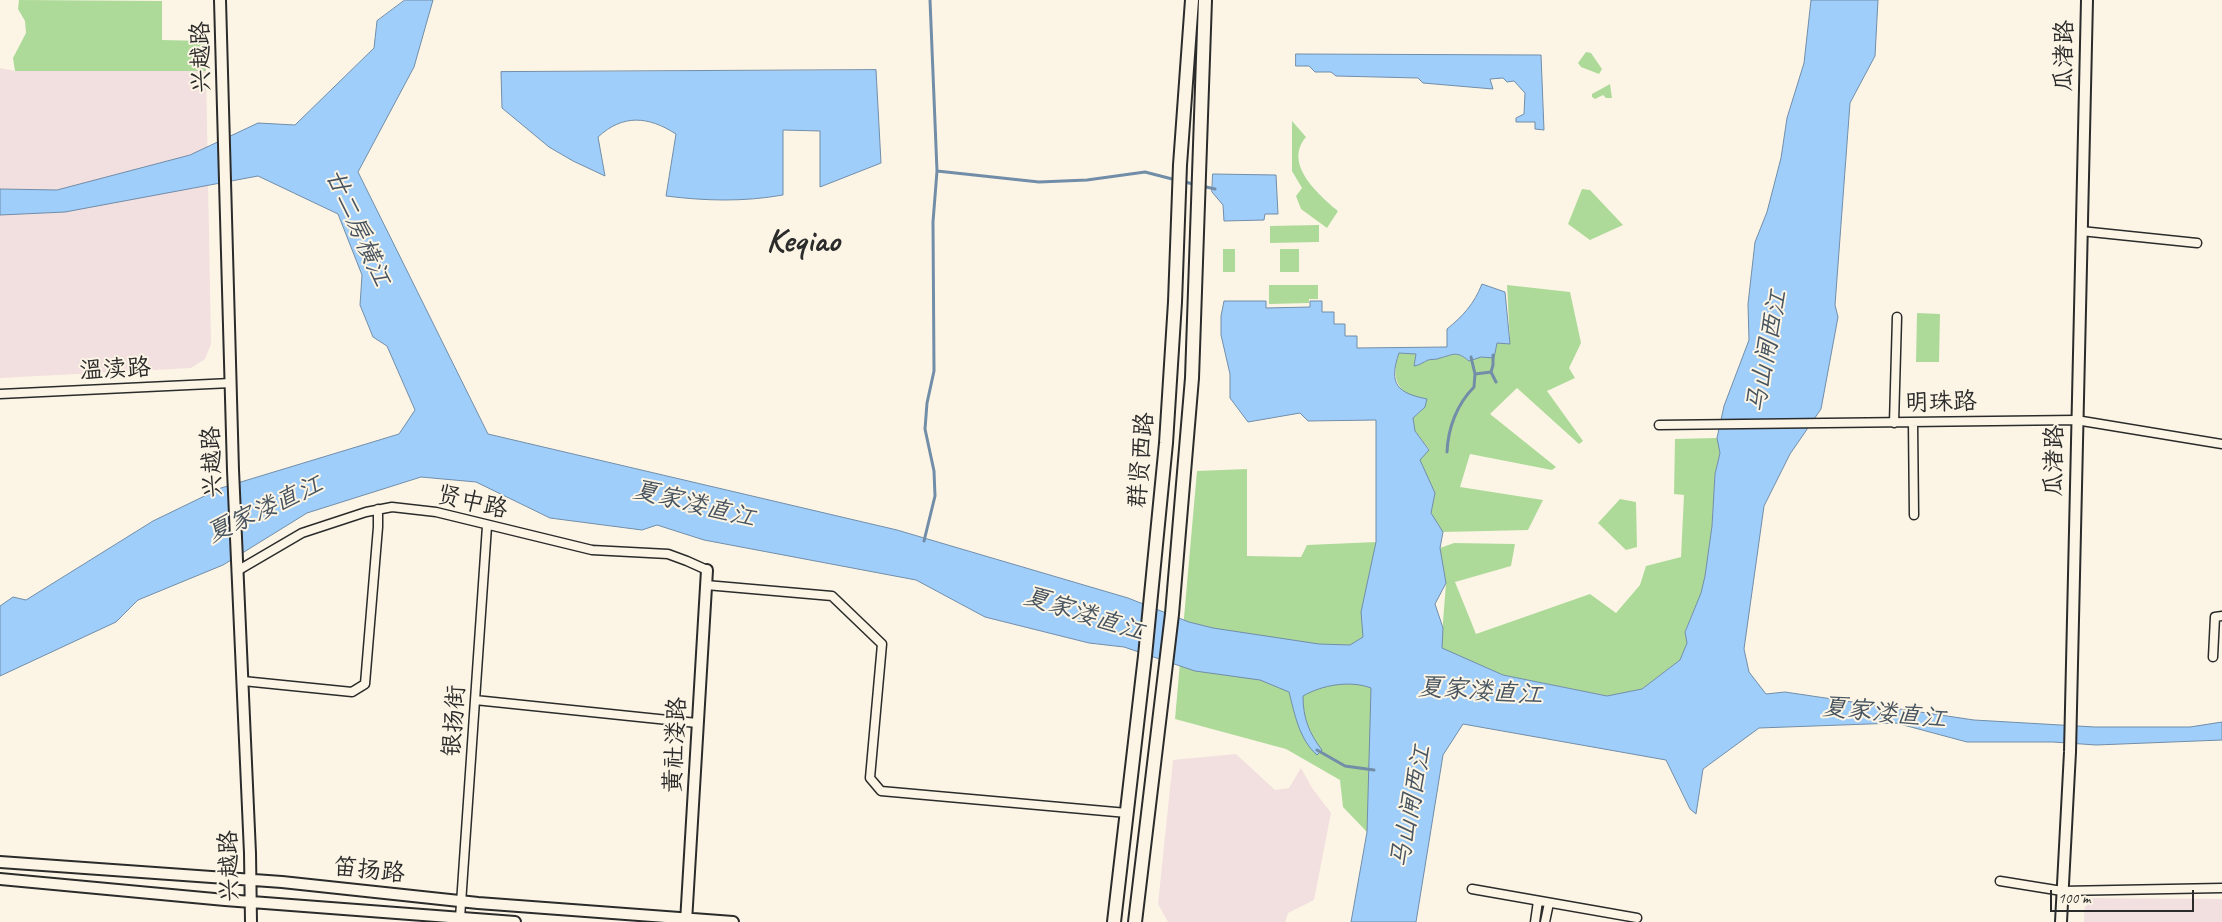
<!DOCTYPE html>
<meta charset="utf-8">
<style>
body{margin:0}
#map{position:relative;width:2222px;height:922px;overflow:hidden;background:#fcf5e5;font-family:Caveat,sans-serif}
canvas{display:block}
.scale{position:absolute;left:2050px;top:890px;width:144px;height:22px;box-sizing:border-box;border:2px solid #2b2b2b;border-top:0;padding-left:6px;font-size:15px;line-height:18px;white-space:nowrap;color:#2b2b2b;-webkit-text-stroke:4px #fcf5e5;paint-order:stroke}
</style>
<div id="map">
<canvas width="2222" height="922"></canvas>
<div class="scale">100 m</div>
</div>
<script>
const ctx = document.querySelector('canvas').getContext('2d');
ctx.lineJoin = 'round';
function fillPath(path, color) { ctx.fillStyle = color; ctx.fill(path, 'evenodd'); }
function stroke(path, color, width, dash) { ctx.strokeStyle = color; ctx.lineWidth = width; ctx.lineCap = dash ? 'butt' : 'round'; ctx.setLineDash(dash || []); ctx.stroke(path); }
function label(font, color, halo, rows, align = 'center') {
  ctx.font = font + ' Caveat,"LXGW WenKai TC",sans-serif'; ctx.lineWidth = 4; ctx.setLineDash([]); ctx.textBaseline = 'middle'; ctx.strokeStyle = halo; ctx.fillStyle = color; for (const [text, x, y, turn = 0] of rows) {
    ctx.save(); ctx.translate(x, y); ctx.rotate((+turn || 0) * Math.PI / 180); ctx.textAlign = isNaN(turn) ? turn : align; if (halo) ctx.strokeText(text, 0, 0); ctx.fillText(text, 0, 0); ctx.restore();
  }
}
const built = new Path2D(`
 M0,68L15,71H206L211,344L205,359L191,368L0,378Z
 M1236,754L1275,790L1289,788L1301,768L1312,788L1331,813L1314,900L1288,913L1285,922H1168L1158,904L1173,760Z
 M2085,898L2222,899V922H2084Z`);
const green = new Path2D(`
 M19,0L162,1V40L206,41V71H15L13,58L26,33L25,21L18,9Z
 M1586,52L1591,53L1602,69L1599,74L1581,67L1578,63Z
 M1610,84L1612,98H1606L1603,95L1595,99L1592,97V94Z
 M1292,121L1306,137C1283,164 1318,194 1338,211L1327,228L1301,209L1296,196L1302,188L1292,171Z
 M1582,189L1590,190L1623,225L1590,240L1568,224Z
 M1319,225V242L1270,243V226Z
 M1223,249H1235V272H1223Z
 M1280,249H1299V272H1280Z
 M1269,285H1318V299H1309V303L1269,304Z
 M1507,285L1570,292L1581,343L1569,368L1575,378L1547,391L1583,441L1579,444L1517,388L1490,414L1556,467L1552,470L1470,454L1460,487L1543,500L1528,530L1443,532L1431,513L1435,493L1419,460L1429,449L1415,431L1413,418L1425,407C1401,391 1389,384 1399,353L1416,354L1414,365C1421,365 1422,363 1428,360C1432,359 1436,360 1440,358C1453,355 1456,350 1469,361L1480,357L1494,358L1497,343H1510Z
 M1917,313L1940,314L1939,362H1916Z
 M1717,438L1720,453L1715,474L1712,526L1705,576L1701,593L1685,631L1687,643L1680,660L1642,689L1607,696L1503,675L1441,648L1446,583L1440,548L1454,543L1515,544L1511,566L1455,582L1476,634L1590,594L1616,613L1640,585L1646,566L1681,557L1684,495L1674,494L1675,439Z
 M1247,469V556L1301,557L1307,545L1376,542L1371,575V733L1367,832L1343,807L1340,780L1286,749L1175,719L1197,471Z
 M1620,499L1636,502L1637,547L1626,550L1598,523Z`);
const water = new Path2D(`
 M405,0H433L414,67L358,172L488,434L897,530L1128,598L1189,622L1213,628L1319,644L1350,645L1363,637L1361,612L1376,542V420L1308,421L1300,413L1248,422L1230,398V374L1221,335V316L1224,301H1266V308L1310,307V301H1322V312H1334V324H1345V336H1357V348L1447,347V329C1463,316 1474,304 1482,284L1505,292L1510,344L1497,343L1494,358L1481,357L1469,361C1456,350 1453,355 1440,358C1436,360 1432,359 1428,360C1422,363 1420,365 1414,366L1416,354L1399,353C1388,385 1398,393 1427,399L1425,407L1413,418L1415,431L1429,450L1420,460L1435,493L1431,513L1443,532L1440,548L1446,583L1435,604L1443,628L1442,648L1503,675L1607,696L1642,689L1680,660L1687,643L1685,632L1701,593L1705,576L1712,526L1715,474L1720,453L1717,438L1724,406L1749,340L1748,304L1755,242L1767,212L1781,158L1787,118L1804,63L1811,0H1878L1875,56L1850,103L1835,305L1838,317L1821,409L1790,454L1764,506L1744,649L1749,672L1766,694L1785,692L1974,720L2095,727H2190L2222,722V740L2096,745L2053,742H1967L1896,723L1759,728L1703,769L1696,814L1690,809L1666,760L1463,724L1443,755L1416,922H1351L1367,832L1371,688C1350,680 1322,685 1303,696C1303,718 1309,733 1322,750L1317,755C1299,739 1295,715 1289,692L1260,680L1195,671L1124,647L1089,643L985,617L916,580L704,540L657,525L642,530L550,518L476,482L421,477L307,513L223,565L138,600L116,622L0,676V606L13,597L26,600L153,521L221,488L399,434L415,410L387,346L373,337L360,305L362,275L338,214L258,176L65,212L0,215V189L57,190L190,155L258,123L295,125L374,48L377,21Z
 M1296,54L1541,55L1544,130L1535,129V122H1516V118L1524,114L1525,93L1514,81L1507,82L1503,78L1490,79L1493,89L1423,83L1418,78L1336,76L1331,72H1315L1309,66H1296Z
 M876,70L881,163L820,187V131L783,130V195C743,202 706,201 666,196L676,134C648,116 623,114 598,137L605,176L573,161L549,147L502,108L501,72Z
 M1213,174L1276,175L1278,214H1265L1264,220L1224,221L1223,205L1212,192Z`);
const stream = new Path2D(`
 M937,171L1039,182L1087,180L1145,172L1176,180
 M1182,181L1196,185
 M1202,186L1215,189
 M1471,357L1475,374
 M1491,372L1493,365V355
 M1447,452C1448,428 1457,404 1474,387L1475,374L1491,372L1496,382
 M924,541L935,496L934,471L925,429L927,403L934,371L933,222L937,171L930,0
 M1317,750L1345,766L1374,770`);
const minor = new Path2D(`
 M2081,231L2197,243
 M0,394L231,383
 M1894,423L1897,317
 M1913,423L1914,515
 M1659,425L2076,420L2222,444
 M237,571L302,533L366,512L392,507L436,512L592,550L668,554L687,561L707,570
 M706,585L832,596L882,644L870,778L881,791L1127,813
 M2213,657L2215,617L2222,616
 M243,681L352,692L365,684L378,527V509
 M475,700L697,723
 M2000,881L2062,891L2222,888
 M1472,889L1637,918
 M460,918L487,526
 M1535,922L1538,901
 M1545,922L1549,903`);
const tertiary = new Path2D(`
 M220,0L233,470L250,853L251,922
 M0,862L282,882L478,903L733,922
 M0,879L225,900L515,922
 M686,922L707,570
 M2061,922L2070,752L2087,0`);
const primary = new Path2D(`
 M1114,922L1145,656L1166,443L1175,302L1180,165L1192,0
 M1135,922L1172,614L1192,378L1205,0`);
const streetNames = [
 ["瓜渚路",2065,56,-89],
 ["兴越路",202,57,-91],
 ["温渎路",115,370,-3],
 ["明珠路",1941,403,-1],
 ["群贤西路",1142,460,-85],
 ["瓜渚路",2055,461,-89],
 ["兴越路",213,462,-92],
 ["贤中路",472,503,13],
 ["银扬街",455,721,-86],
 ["黄社溇路",676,745,-87],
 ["兴越路",230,866,-91],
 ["笛扬路",369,871,6]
];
const waterNames = [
 ["廿二房横江",357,228,66],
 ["马山闸西江",1768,352,-79],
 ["夏家溇直江",694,505,14],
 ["夏家溇直江",265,510,-25],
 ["夏家溇直江",1084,615,18],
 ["夏家溇直江",1480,692,4],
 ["夏家溇直江",1884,714,6],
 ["马山闸西江",1412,807,-79]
];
const townNames = [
 ["Keqiao",803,242]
];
fillPath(built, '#f2dfdf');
fillPath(green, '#adda99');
fillPath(water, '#9fcefb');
stroke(water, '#718da8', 1);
stroke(stream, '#718da8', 3);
stroke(minor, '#2b2b2b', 11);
stroke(tertiary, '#2b2b2b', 14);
stroke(primary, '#2b2b2b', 16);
stroke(minor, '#fcf5e5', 8);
stroke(tertiary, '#fcf5e5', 10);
stroke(primary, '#fcf5e5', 12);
label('24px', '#2b2b2b', '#fcf5e5', streetNames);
label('italic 25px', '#48545f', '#fcf5e5', waterNames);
label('bold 34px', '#2b2b2b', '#fcf5e5', townNames);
</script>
